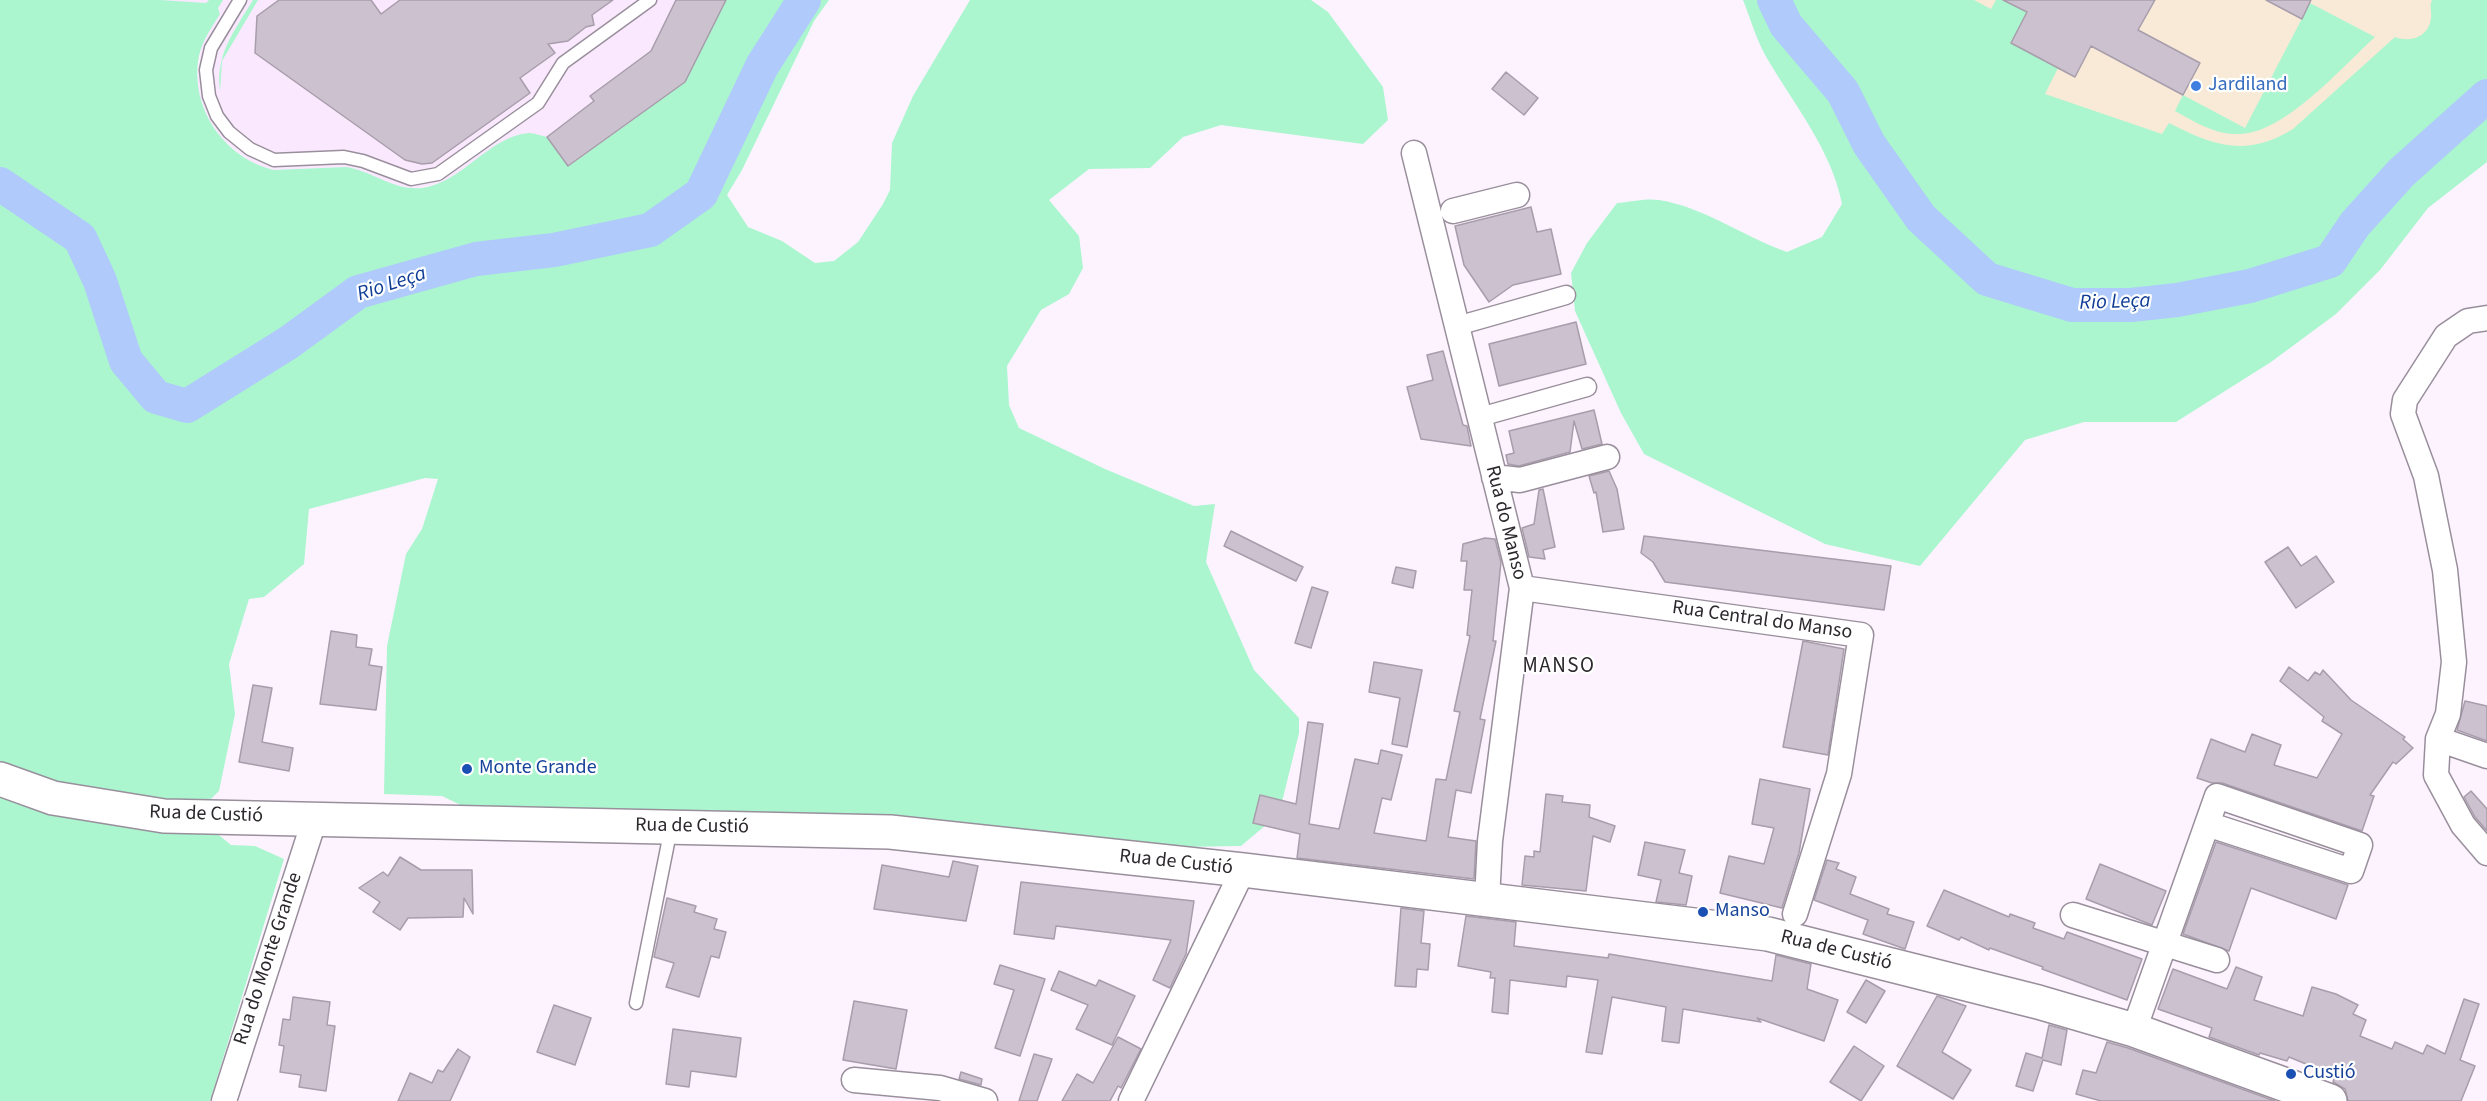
<!DOCTYPE html>
<meta charset="utf-8">
<style>
body{margin:0}
canvas{display:block;background:#fcf3fe}
</style>
<canvas width="2487" height="1101"></canvas>
<script>
const ctx = document.querySelector('canvas').getContext('2d');
ctx.lineJoin = 'round';
function fillPath(path, color) { ctx.fillStyle = color; ctx.fill(path, 'evenodd'); }
function stroke(path, color, width, dash) { ctx.strokeStyle = color; ctx.lineWidth = width; ctx.lineCap = dash ? 'butt' : 'round'; ctx.setLineDash(dash || []); ctx.stroke(path); }
function label(font, color, halo, rows, align = 'center') {
  ctx.font = font + ' "Source Sans 3",sans-serif'; ctx.lineWidth = 4.5; ctx.setLineDash([]); ctx.textBaseline = 'middle'; ctx.strokeStyle = halo; ctx.fillStyle = color; for (const [text, x, y, turn = 0] of rows) {
    ctx.save(); ctx.translate(x, y); ctx.rotate((+turn || 0) * Math.PI / 180); ctx.textAlign = isNaN(turn) ? turn : align; if (halo) ctx.strokeText(text, 0, 0); ctx.fillText(text, 0, 0); ctx.restore();
  }
}
const commercial = new Path2D(`
 M1923,0H2465L2401,76L2246,177L2011,97Z`);
const built = new Path2D(`
 M0,0H726L685,82L569,166L449,178L440,183L414,189L391,184L357,169L346,167L274,170L263,167L251,162L224,141L210,122L200,97L197,81L201,48L219,9Z`);
const green = new Path2D(`
 M0,0H160L206,3L209,0H223L218,8L220,14C212,27 202,41 199,56C189,107 224,158 274,170L346,167C373,171 393,191 422,188C462,183 489,136 529,133C534,133 542,136 547,137L569,166L685,82L726,0H829L814,21L742,170L727,195L748,227L782,241L815,263L834,261L858,242L883,204L890,190L892,143L913,96L970,0H1311L1328,12L1383,87L1388,120L1363,144L1221,125L1183,137L1150,168L1089,169L1049,200L1079,236L1083,268L1069,294L1041,310L1007,366L1009,405L1019,428L1105,469L1194,506L1215,504L1206,562L1254,670L1299,718V733L1279,814L1241,846L1174,847L750,811H473L442,796L384,794L387,646L406,554L422,529L438,479L425,478L309,509L304,564L264,597L249,599L229,664L235,714L219,791L201,809L214,831L231,845L255,846L284,859L210,1101H0Z
 M253,0H258L222,61L220,91C215,54 235,30 253,0Z
 M1743,0H1974L1991,9L1996,0H2003L2027,12L2011,43L2058,68L2045,94L2162,134L2169,123C2214,146 2246,158 2293,129L2395,37C2410,43 2429,37 2431,18C2432,11 2429,7 2432,0H2487V162L2428,208L2380,270L2336,314L2271,362L2176,422H2084L2025,440L1920,566L1825,544L1644,454L1621,413L1575,311L1571,273L1587,243L1617,203C1630,202 1646,198 1659,200C1704,207 1744,237 1787,252L1822,237L1842,204C1832,151 1795,106 1768,60C1757,42 1751,20 1743,0Z
 M2310,3L2375,37C2342,67 2284,134 2239,134C2215,135 2195,122 2175,111L2183,95L2245,128Z`);
const river = new Path2D(`
 M1774,0L1786,25L1843,92L1869,144L1921,218L1987,279L2072,305H2131L2177,300L2250,286L2330,261L2355,224L2401,173L2487,96
 M0,184L80,238L100,281L126,361L156,397L187,406L288,343L358,292L476,259L554,250L650,230L701,194L762,66L804,0`);
const building = new Path2D(`
 M279,0H371L381,14L400,0H613L592,15L594,25L586,27L568,41L548,44L555,53L520,78L530,93L432,163L422,164L405,160L255,53L257,16Z
 M676,0H726L685,82L568,166L547,137L594,101L590,96L651,51Z
 M2003,0H2155L2138,30L2200,63L2183,95L2091,46L2075,77L2011,43L2027,12Z
 M2266,0H2311L2302,19Z
 M1506,72L1538,98L1524,115L1492,89Z
 M1531,207L1537,232L1551,229L1561,274L1513,285L1489,302L1464,265L1455,226Z
 M1576,322L1586,364L1499,386L1489,344Z
 M1443,351L1463,425L1467,426L1471,446L1421,439L1407,387L1433,380L1427,355Z
 M1594,410L1602,444L1582,449L1574,421L1570,452L1519,466L1508,464L1506,455L1514,453L1509,431Z
 M1609,471L1617,489L1624,529L1603,532L1596,492L1594,493L1589,476Z
 M1543,489L1555,547L1543,550L1545,559L1529,557L1522,528L1534,524L1539,490Z
 M1231,531L1303,567L1296,581L1224,546Z
 M1644,536L1891,566L1884,610L1665,582L1653,562L1641,553Z
 M1485,538L1495,539L1501,562L1493,641H1496L1480,719L1485,720L1471,793L1456,790L1448,837L1476,841L1474,879L1297,858L1300,834L1253,823L1260,795L1296,804L1308,722L1323,724L1309,824L1339,829L1355,759L1378,764L1381,750L1402,755L1391,800L1382,798L1374,833L1426,841L1436,779L1446,780L1460,712L1454,711L1470,636L1467,635L1472,590H1464L1467,561H1461L1463,544Z
 M2288,547L2301,566L2316,556L2334,582L2296,608L2265,562Z
 M1396,567L1416,571L1413,588L1392,583Z
 M1312,587L1328,592L1311,648L1295,643Z
 M331,631L357,635L356,647L372,649L369,665L382,667L376,710L320,704Z
 M1803,641L1844,649L1828,755L1783,747Z
 M1374,662L1422,670L1407,747L1392,744L1400,698L1369,692Z
 M2289,667L2308,681L2315,672L2320,675L2323,670L2351,700L2405,737L2403,739L2413,748L2396,764L2393,762L2370,795L2374,796L2362,831L2222,783H2212L2197,778L2211,739L2245,752L2252,734L2281,745L2274,765L2317,778L2342,734L2322,721L2324,717L2280,681Z
 M253,685L272,688L262,742L293,748L289,771L239,762Z
 M2465,701L2487,706V741L2457,730Z
 M1760,779L1810,789L1799,853L1782,908L1720,893L1729,856L1764,864L1774,828L1752,824Z
 M2471,791L2487,809V831L2475,817L2464,797Z
 M1546,794L1563,796L1562,802L1590,805L1589,817L1615,826L1610,842L1593,836L1586,891L1522,885L1525,856L1534,857V851L1540,852Z
 M1645,842L1685,850L1679,873L1692,876L1686,905L1656,902L1661,880L1638,875Z
 M2216,842L2348,885L2336,919L2251,888L2229,951L2183,934Z
 M400,857L421,870H472L473,914L464,898L463,917L408,918L400,930L373,912L380,902L359,888L383,872L388,876Z
 M1827,860L1839,863L1836,869L1856,877L1850,894L1889,909L1887,914L1914,922L1905,949L1863,934L1868,920L1814,900Z
 M953,861L978,866L966,921L874,909L882,865L949,877Z
 M2100,864L2166,891L2152,925L2086,899Z
 M1021,882L1194,901L1186,954L1170,988L1153,980L1171,940L1056,926L1054,939L1014,934Z
 M1944,890L2009,917L2010,914L2035,923L2033,928L2064,939L2067,932L2142,959L2127,1000L2042,969L2043,967L1990,948L1989,950L1961,937L1959,940L1927,926Z
 M667,898L696,906L694,912L717,919L714,929L726,932L719,958L711,956L699,997L666,987L674,963L654,957Z
 M1401,908L1424,911L1421,943L1430,944L1428,970L1417,969L1416,987L1395,986Z
 M1466,916L1516,922L1514,946L1608,958L1609,954L1772,981L1776,955L1811,964L1807,989L1838,1000L1824,1041L1757,1018L1761,1022L1683,1009L1679,1043L1662,1041L1666,1007L1612,997L1602,1054L1586,1052L1598,980L1567,976L1566,987L1510,980L1508,1014L1492,1012L1495,978H1490L1491,972L1458,966Z
 M1000,965L1045,979L1020,1056L995,1048L1014,990L994,984Z
 M2236,967L2262,977L2254,1000L2303,1016L2312,987L2336,994L2358,1005L2353,1014L2366,1020L2360,1036L2392,1049L2395,1042L2423,1054L2427,1045L2445,1054L2464,999L2479,1004L2460,1060L2475,1066L2461,1101H2348L2345,1089L2333,1082L2335,1076L2289,1057L2287,1061L2260,1053L2259,1055L2209,1037L2212,1028L2158,1009L2173,969L2227,989Z
 M1059,971L1096,986L1099,980L1135,996L1112,1045L1076,1029L1088,1005L1051,990Z
 M1866,980L1885,991L1866,1023L1847,1012Z
 M1937,996L1966,1006L1942,1052L1971,1070L1953,1099L1897,1066Z
 M293,997L330,1002L327,1025L335,1026L326,1091L299,1087L301,1075L280,1072L284,1046L279,1045L283,1019L290,1020Z
 M854,1001L907,1010L896,1069L843,1060Z
 M554,1005L591,1018L575,1065L537,1052Z
 M2049,1025L2067,1030L2061,1065L2043,1060L2033,1091L2016,1086L2026,1053L2042,1058Z
 M673,1029L741,1038L736,1077L691,1071L689,1087L666,1084Z
 M1118,1037L1141,1049L1121,1088L1118,1086L1110,1101H1062L1077,1074L1093,1083Z
 M2107,1042L2128,1048L2275,1101H2101L2076,1094L2083,1070L2096,1073Z
 M1854,1046L1884,1066L1861,1101L1830,1082Z
 M458,1049L470,1057L450,1101H398L410,1073L432,1083L438,1070L443,1072Z
 M1034,1054L1052,1059L1037,1101H1019Z
 M961,1072L982,1079L981,1085L959,1079Z`);
const service = new Path2D(`
 M240,0L211,48L206,70L209,96L217,116L229,132L250,149L274,160L344,157L363,161L411,179L438,174L538,103L563,63L650,0
 M636,1003L671,828`);
const pedestrian = new Path2D(`
 M1457,326L1566,295
 M1480,417L1587,387`);
const minor = new Path2D(`
 M1414,153L1522,588L1490,841L1487,900
 M1453,211L1517,195
 M2487,318L2468,321L2446,336L2405,400L2403,414L2426,476L2445,570L2454,662L2448,714L2438,739L2436,775L2463,825L2487,853
 M1494,477L1520,480L1607,457
 M1522,588L1861,635L1839,774L1795,914
 M2438,739L2487,756
 M2073,915L2217,960
 M2134,1030L2217,796L2360,845L2351,871L2207,824
 M854,1080L940,1088L985,1101
 M224,1101L315,818
 M1131,1101L1243,870`);
const secondary = new Path2D(`
 M0,779L53,798L164,816L890,832L1243,870L1768,934L2038,1002L2134,1030L2330,1101`);
const markers = [
 [2196,86,6,"#3f7fe0"],
 [467,769,6,"#1a4fb4"],
 [1703,912,6,"#1a4fb4"],
 [2291,1074,6,"#1a4fb4"]
];
const shopNames = [
 ["Jardiland",2208,86]
];
const streetNames = [
 ["Rua do Manso",1505,523,76],
 ["Rua Central do Manso",1762,621,8],
 ["Rua de Custió",206,815,2],
 ["Rua de Custió",692,827,1],
 ["Rua de Custió",1176,863,6],
 ["Rua de Custió",1836,951,14],
 ["Rua do Monte Grande",269,959,-72]
];
const transitNames = [
 ["Monte Grande",479,769],
 ["Manso",1715,912],
 ["Custió",2303,1074]
];
const waterNames = [
 ["Rio Leça",392,285,-18],
 ["Rio Leça",2115,303,-2]
];
const neighbourhoodNames = [
 ["MANSO",1559,667]
];
fillPath(commercial, '#f8ead7');
fillPath(built, '#fae9fe');
fillPath(green, '#abf6cf');
stroke(river, '#afcafb', 34);
fillPath(building, '#ccc1cf');
stroke(building, '#a89dab', 1.5);
stroke(service, '#998f9c', 15);
stroke(pedestrian, '#998f9c', 21);
stroke(minor, '#998f9c', 27);
stroke(secondary, '#998f9c', 36);
stroke(service, '#fff', 12);
stroke(pedestrian, '#fff', 18);
stroke(minor, '#fff', 24);
stroke(secondary, '#fff', 33);
for (const [x, y, r, color] of markers) { const dot = new Path2D(); dot.arc(x, y, r, 0, 2 * Math.PI); ctx.fillStyle = color; ctx.fill(dot); stroke(dot, '#fff', 2); }
label('20px', '#366cbe', '#fff', shopNames, 'left');
label('20px', '#2c282d', '#fff', streetNames);
label('20px', '#164399', '#fff', transitNames, 'left');
label('italic 21px', '#0f3d96', '#fff', waterNames);
ctx.letterSpacing = '1.5px';
label('21px', '#2c282d', '#fff', neighbourhoodNames);
ctx.letterSpacing = '0px';
</script>
